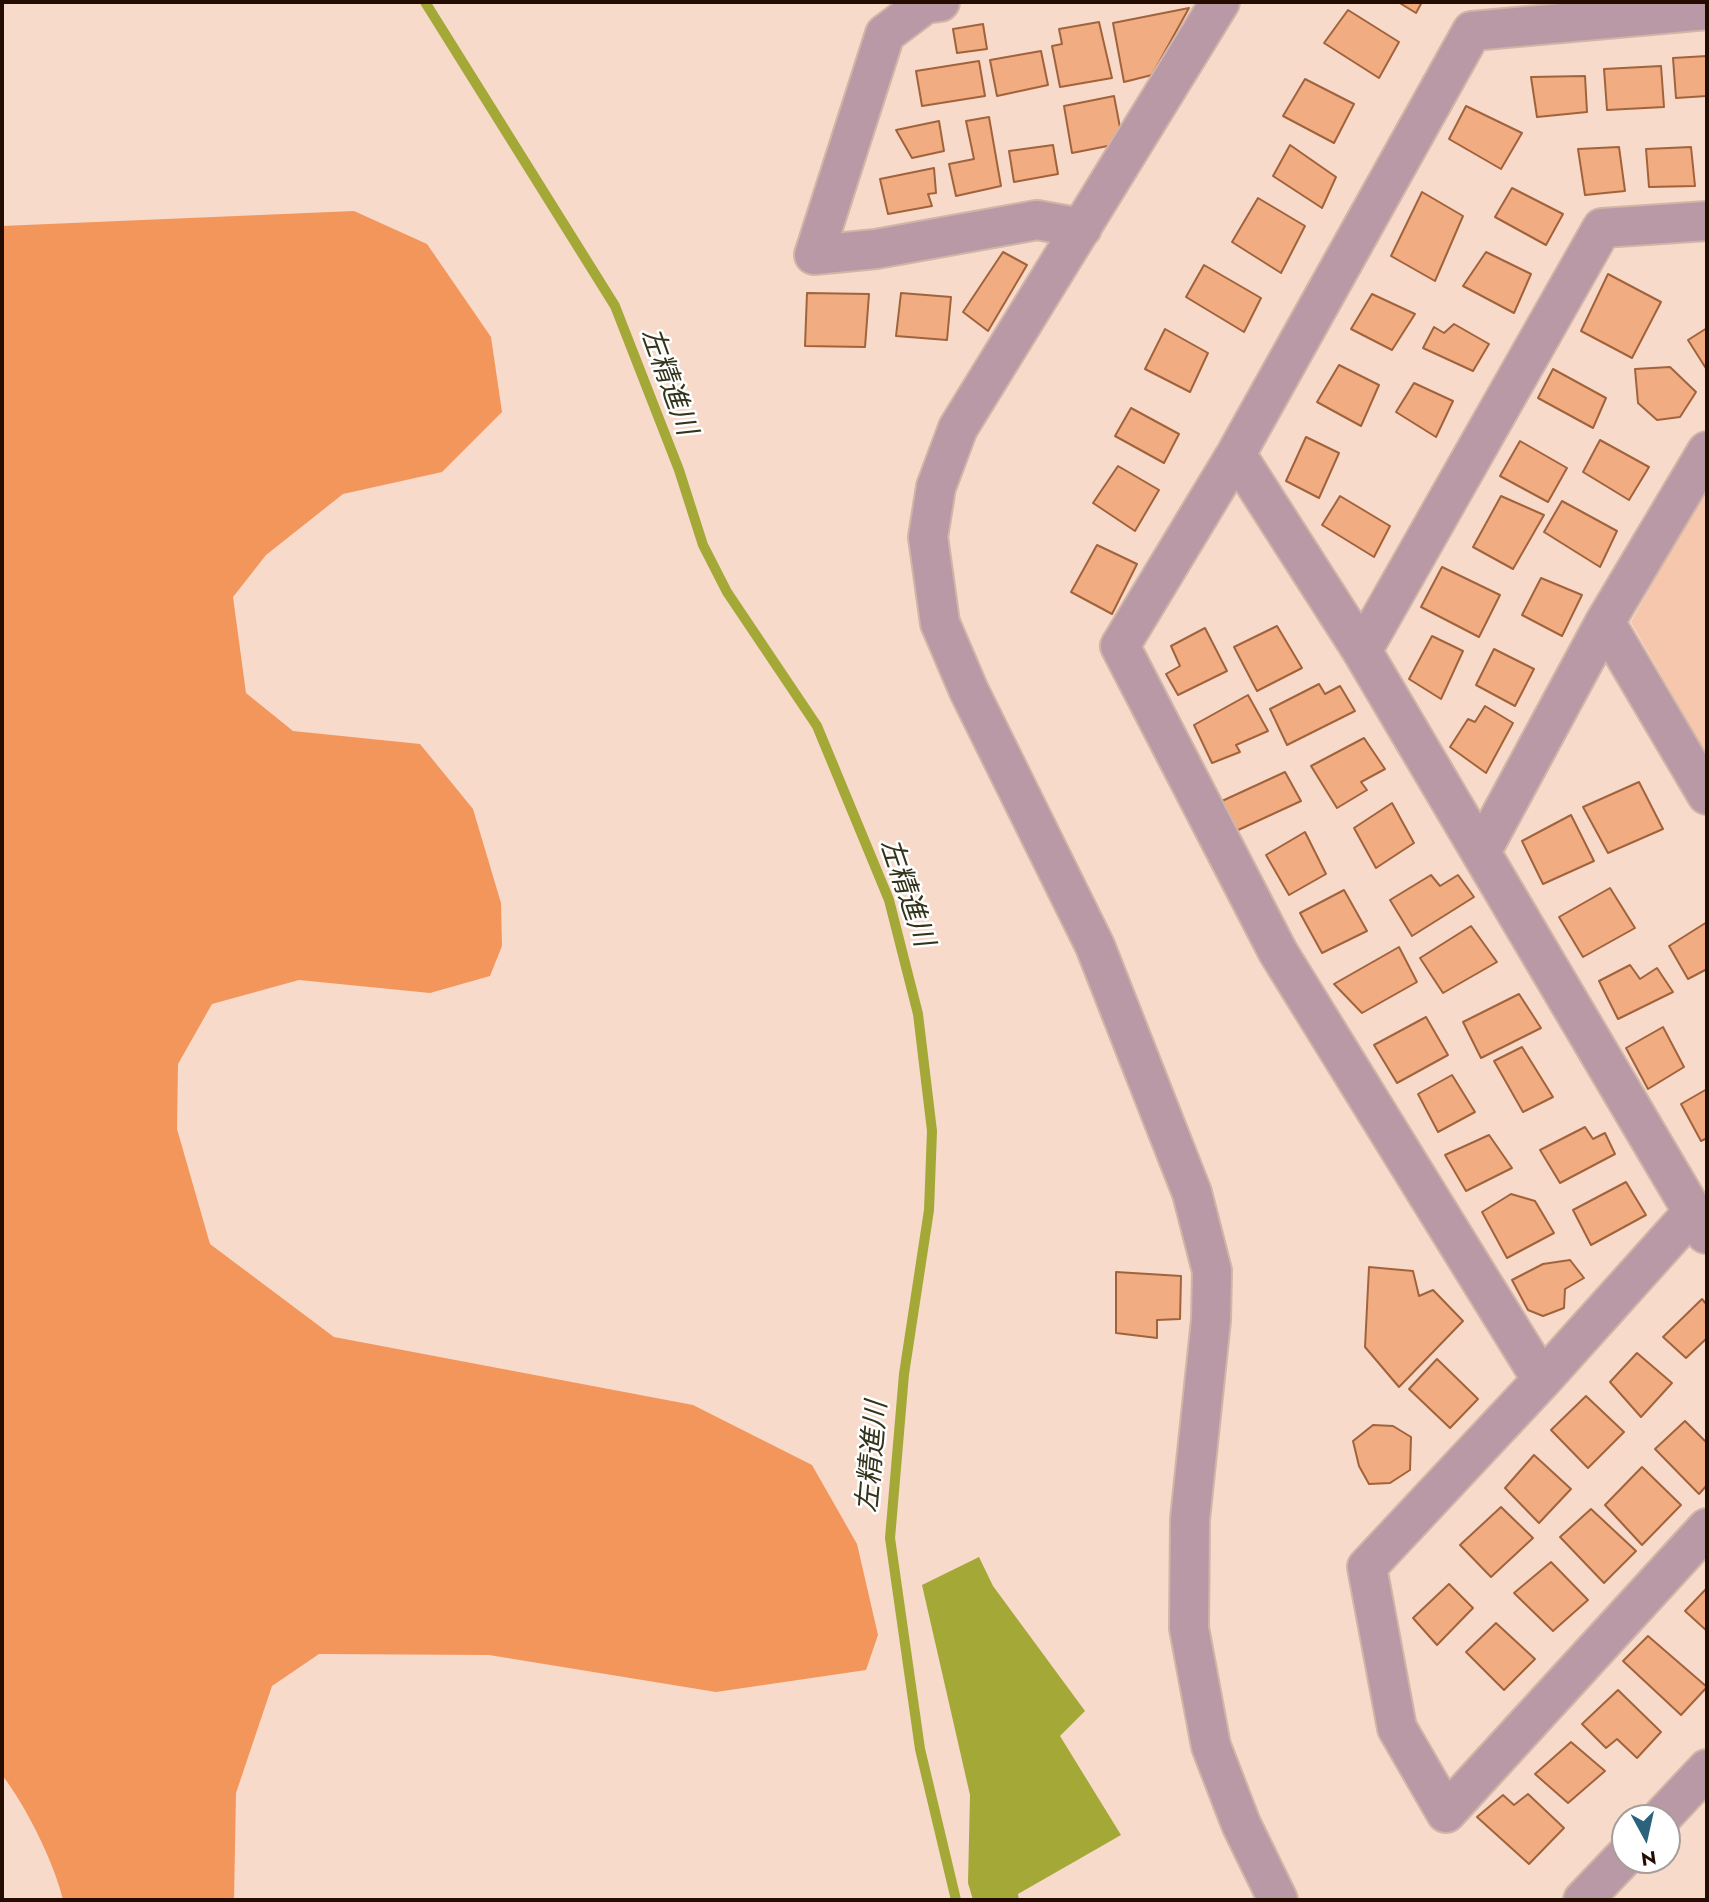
<!DOCTYPE html>
<meta charset="utf-8">
<style>
body{margin:0}
#map{position:relative;width:1709px;height:1902px;overflow:hidden;background:#f7daca;font-family:Jost,sans-serif}
canvas{display:block}
.frame{position:absolute;inset:0;border:4px solid #240c00;pointer-events:none}
.north{position:absolute;left:1611px;top:1804px;width:70px;height:70px;box-sizing:border-box;background:#fff;border:2px solid #a79e99;border-radius:50%;rotate:172deg;font-size:19px;font-weight:700;line-height:28px;text-align:center;color:#240c00}
.north::after{content:'';display:block;margin:auto;width:24px;height:32px;background:#2b637d;clip-path:polygon(50% 0,100% 100%,50% 72%,0 100%)}
</style>
<div id="map">
<canvas width="1709" height="1902"></canvas>
<div class="frame"></div>
<div class="north">N</div>
</div>
<script>
const ctx = document.querySelector('canvas').getContext('2d');
ctx.lineJoin = 'round';
function fillPath(path, color) { ctx.fillStyle = color; ctx.fill(path, 'evenodd'); }
function stroke(path, color, width, dash) { ctx.strokeStyle = color; ctx.lineWidth = width; ctx.lineCap = dash ? 'butt' : 'round'; ctx.setLineDash(dash || []); ctx.stroke(path); }
function label(font, color, halo, rows, align = 'center') {
  ctx.font = font + ' Jost,"Noto Sans JP",sans-serif'; ctx.lineWidth = 5; ctx.setLineDash([]); ctx.textBaseline = 'middle'; ctx.strokeStyle = halo; ctx.fillStyle = color; for (const [text, x, y, turn = 0] of rows) {
    ctx.save(); ctx.translate(x, y); ctx.rotate((+turn || 0) * Math.PI / 180); ctx.textAlign = isNaN(turn) ? turn : align; if (halo) ctx.strokeText(text, 0, 0); ctx.fillText(text, 0, 0); ctx.restore();
  }
}
const green = new Path2D(`
 M1707,485V756L1631,622Z`);
const forest = new Path2D(`
 M354,211L427,244L491,337L502,412L442,472L343,494L266,555L233,597L246,693L293,731L420,744L473,809L501,903L502,946L490,976L430,993L299,980L212,1004L178,1064L177,1129L210,1244L334,1337L693,1405L812,1465L857,1544L878,1635L866,1670L716,1692L489,1655L319,1654L272,1686L236,1793L234,1900H63C54,1862 26,1806 2,1775V226Z`);
const water = new Path2D(`
 M979,1557L993,1586L1085,1711L1060,1736L1121,1835L1018,1894L1019,1900H973L968,1883L970,1795L922,1585Z`);
const stream = new Path2D(`
 M425,2L615,306L679,470L703,545L727,592L817,726L889,900L918,1014L932,1131L929,1210L904,1374L890,1538L920,1749L956,1900`);
const building = new Path2D(`
 M1398,2H1422L1416,13Z
 M1189,8L1152,75L1124,82L1113,23Z
 M1348,10L1399,42L1379,78L1324,43Z
 M1099,22L1112,78L1060,87L1052,46L1062,44L1059,29Z
 M983,24L987,49L957,53L953,29Z
 M1041,51L1048,85L997,96L990,60Z
 M1707,56V96L1676,98L1673,58Z
 M979,61L985,96L922,106L916,71Z
 M1661,66L1664,107L1607,110L1604,69Z
 M1585,76L1587,112L1537,117L1531,77Z
 M1305,79L1354,104L1334,143L1283,116Z
 M1114,96L1123,143L1072,153L1064,106Z
 M1466,106L1522,133L1501,169L1449,139Z
 M989,117L1001,186L956,196L949,164L974,159L966,121Z
 M939,121L944,151L912,158L896,130Z
 M1053,145L1058,174L1014,182L1009,151Z
 M1290,145L1336,177L1322,208L1273,176Z
 M1619,147L1625,191L1585,195L1578,149Z
 M1691,147L1695,186L1649,187L1646,149Z
 M934,168L936,193L928,194L932,206L888,214L880,179Z
 M1512,188L1563,214L1546,245L1495,217Z
 M1422,192L1463,216L1435,281L1391,256Z
 M1258,198L1305,226L1281,273L1232,242Z
 M1003,252L1027,265L988,331L963,312Z
 M1486,252L1531,274L1514,313L1463,286Z
 M1204,265L1261,298L1244,332L1186,297Z
 M1608,274L1661,302L1632,358L1581,331Z
 M807,293L869,294L865,347L805,346Z
 M901,293L951,297L947,340L896,336Z
 M1372,294L1415,314L1392,350L1351,329Z
 M1454,324L1489,344L1473,371L1423,348L1434,327L1444,333Z
 M1707,328V370L1688,340Z
 M1165,329L1208,353L1190,392L1145,369Z
 M1339,365L1379,385L1361,426L1317,402Z
 M1670,367L1696,392L1680,417L1657,420L1638,403L1635,369Z
 M1553,369L1606,398L1593,428L1538,398Z
 M1414,383L1453,401L1436,437L1396,412Z
 M1131,408L1179,434L1164,463L1115,436Z
 M1306,437L1339,453L1319,498L1286,481Z
 M1600,440L1649,467L1629,500L1583,472Z
 M1520,441L1567,468L1548,502L1500,476Z
 M1118,466L1159,490L1135,531L1093,503Z
 M1340,496L1390,526L1374,557L1322,525Z
 M1501,496L1544,515L1513,569L1473,547Z
 M1562,501L1617,531L1600,567L1544,532Z
 M1097,545L1137,564L1112,614L1071,592Z
 M1442,567L1500,595L1479,637L1421,607Z
 M1541,578L1582,595L1562,636L1522,615Z
 M1277,626L1302,668L1257,691L1234,647Z
 M1205,628L1227,671L1178,695L1166,674L1180,666L1171,646Z
 M1432,636L1463,651L1441,699L1409,679Z
 M1494,649L1534,669L1515,706L1476,685Z
 M1319,684L1325,694L1340,686L1355,711L1287,745L1270,709Z
 M1248,695L1268,731L1236,745L1240,752L1212,763L1194,725Z
 M1485,706L1513,723L1486,773L1450,747L1468,719L1475,722Z
 M1364,738L1385,769L1361,782L1367,790L1337,808L1311,766Z
 M1285,772L1301,801L1236,831L1222,801Z
 M1639,782L1663,829L1608,853L1583,807Z
 M1392,803L1414,843L1376,868L1354,828Z
 M1571,815L1594,861L1543,884L1522,841Z
 M1305,832L1326,874L1289,895L1266,855Z
 M1431,875L1440,886L1458,875L1474,897L1412,936L1390,900Z
 M1610,888L1635,928L1583,957L1559,917Z
 M1344,890L1367,931L1322,953L1300,913Z
 M1707,922V969L1688,979L1669,946Z
 M1471,926L1497,962L1443,993L1420,958Z
 M1399,947L1417,982L1362,1013L1334,984Z
 M1630,965L1640,979L1657,968L1673,992L1618,1019L1599,981Z
 M1519,994L1541,1028L1481,1058L1463,1022Z
 M1426,1017L1448,1055L1397,1083L1374,1045Z
 M1663,1027L1684,1067L1648,1089L1626,1048Z
 M1522,1047L1553,1097L1523,1112L1494,1061Z
 M1452,1075L1475,1112L1438,1132L1418,1094Z
 M1707,1089V1138L1701,1141L1681,1104Z
 M1585,1127L1593,1139L1605,1133L1615,1154L1560,1183L1540,1150Z
 M1489,1135L1512,1168L1466,1191L1445,1155Z
 M1626,1182L1646,1215L1591,1245L1573,1210Z
 M1511,1194L1535,1201L1554,1233L1507,1258L1482,1212Z
 M1570,1260L1584,1278L1565,1289L1564,1308L1543,1316L1528,1310L1512,1280L1543,1264Z
 M1369,1267L1413,1271L1419,1296L1433,1290L1463,1321L1399,1387L1365,1347Z
 M1116,1272L1181,1276L1180,1319L1157,1320V1338L1116,1333Z
 M1702,1299L1707,1305V1338L1686,1358L1663,1337Z
 M1637,1353L1672,1383L1641,1417L1610,1382Z
 M1437,1359L1478,1399L1450,1428L1409,1389Z
 M1586,1396L1624,1432L1588,1468L1551,1430Z
 M1685,1421L1707,1443V1485L1699,1494L1655,1449Z
 M1373,1425L1393,1426L1411,1437L1410,1470L1390,1483L1369,1484L1359,1466L1353,1441Z
 M1534,1455L1571,1489L1539,1523L1505,1488Z
 M1642,1467L1681,1505L1642,1545L1605,1505Z
 M1501,1507L1533,1538L1491,1577L1460,1545Z
 M1591,1509L1636,1551L1604,1583L1560,1537Z
 M1551,1562L1588,1600L1553,1631L1514,1593Z
 M1449,1584L1473,1608L1437,1645L1413,1618Z
 M1706,1589L1707,1590V1631L1685,1611Z
 M1496,1623L1535,1659L1504,1690L1466,1652Z
 M1648,1636L1707,1687L1681,1715L1623,1661Z
 M1618,1690L1661,1732L1637,1758L1617,1739L1606,1748L1582,1724Z
 M1571,1742L1605,1771L1568,1803L1535,1774Z
 M1528,1794L1564,1828L1529,1864L1477,1817L1503,1795L1514,1805Z`);
const minor = new Path2D(`
 M940,2L925,4L885,34L814,255L876,249L1037,220L1082,228
 M1220,2L958,428L936,487L928,537L940,623L969,691L1095,946L1192,1193L1212,1271L1211,1320L1190,1519L1189,1628L1211,1746L1241,1824L1278,1900
 M1236,454L1362,651L1706,1234
 M1605,622L1707,795
 M1362,651L1602,228L1707,221
 M1481,852L1605,622L1707,451
 M1693,1212L1542,1380L1367,1567L1397,1728L1446,1813L1707,1528
 M1542,1380L1278,952L1120,646L1236,454L1472,31L1707,10
 M1661,1818L1707,1769
 M1583,1900L1625,1856`);
const waterNames = [
 ["左精進川",667,382,70],
 ["左精進川",905,893,71],
 ["左精進川",874,1457,-85]
];
fillPath(green, '#f6c7ac');
fillPath(forest, '#f2965c');
fillPath(water, '#a3a837');
stroke(stream, '#a3a837', 10);
fillPath(building, '#f2ac82');
stroke(building, '#a1633c', 2);
stroke(minor, '#d1b5a6', 42);
stroke(minor, '#ba99a7', 38);
label('italic 28px', '#33341c', '#fff', waterNames);
</script>
